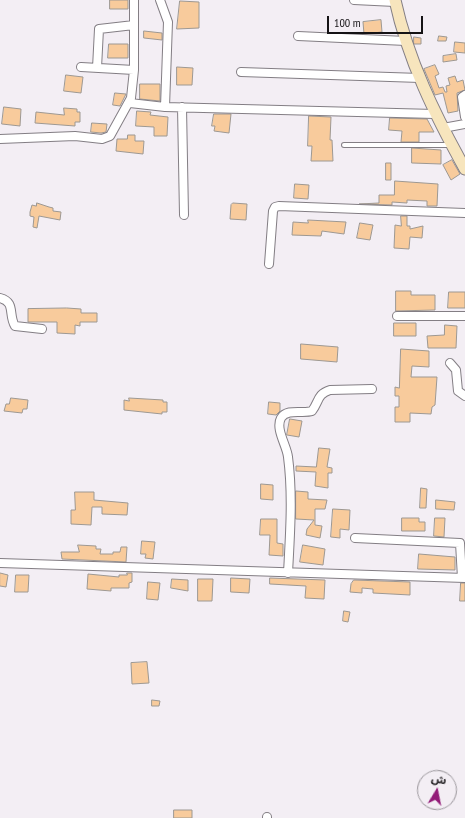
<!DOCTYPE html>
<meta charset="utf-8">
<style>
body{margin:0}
#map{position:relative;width:465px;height:818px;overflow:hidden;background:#f3eef4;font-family:"PT Sans Narrow","Noto Sans Arabic",sans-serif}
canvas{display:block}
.north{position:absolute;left:417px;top:770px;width:40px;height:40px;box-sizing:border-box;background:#f3eef4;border:1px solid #9a969b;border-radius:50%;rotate:10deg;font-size:11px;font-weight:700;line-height:16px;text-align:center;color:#151315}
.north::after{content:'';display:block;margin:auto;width:14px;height:18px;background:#931b78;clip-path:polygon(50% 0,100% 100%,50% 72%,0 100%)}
.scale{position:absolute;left:327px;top:16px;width:96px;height:18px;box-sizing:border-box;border:2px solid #151315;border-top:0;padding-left:5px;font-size:12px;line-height:14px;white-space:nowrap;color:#151315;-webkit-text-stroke:3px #f3eef4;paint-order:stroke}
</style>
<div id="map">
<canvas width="465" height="818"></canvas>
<div class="north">ش</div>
<div class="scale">100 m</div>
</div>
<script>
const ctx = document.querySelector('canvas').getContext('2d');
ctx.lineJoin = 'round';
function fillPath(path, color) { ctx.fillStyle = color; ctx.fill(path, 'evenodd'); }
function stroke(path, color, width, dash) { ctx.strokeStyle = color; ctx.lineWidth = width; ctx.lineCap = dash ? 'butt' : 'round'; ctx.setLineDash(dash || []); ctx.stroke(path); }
const building = new Path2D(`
 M110,0H128V9H110Z
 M180,1L199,2V28L177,29Z
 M381,20L382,32L364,34L363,22Z
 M144,31L162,33V40L144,38Z
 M439,36L447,37L446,41H438Z
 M414,37L421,38V44H414Z
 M455,42L465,43V53L454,52Z
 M109,44H128V58H108Z
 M456,54L457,60L443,62V56Z
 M435,65L439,74L435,76L439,88L443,87L445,92H447L446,86L450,85L448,78L455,76L457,82L463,80L465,90L457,93L458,111L448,113L443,93L435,95L424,69Z
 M177,67L193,68L192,85H177Z
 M66,75L83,77L81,93L64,91Z
 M140,84H160V101L140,99Z
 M115,93L126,94L120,106L113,105Z
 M4,107L21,109L20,126L2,124Z
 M64,108L77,109V112H80V122H75V126L35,123L36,112L64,115Z
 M137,111L151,112L150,115L168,117L167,136H154V127L136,126Z
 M214,114H231L229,133L214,131L215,126H212Z
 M309,116L331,117L330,140H332L333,161H311L312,146H308Z
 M390,118L427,119L434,132H419V142H401L402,131L389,130Z
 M92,123L107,124L106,132L101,133L91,132Z
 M128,135H135V141H144L143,154L116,151L117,139H127Z
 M412,148L441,150V164L412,163Z
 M452,160L460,174L451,180L443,165Z
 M386,163H391V180H386Z
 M395,181L438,184L437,206H427V201L407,200V203L392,202V205L359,204L379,203V195H394Z
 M295,184L309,185L308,199L294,198Z
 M37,203L49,207L53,208V211L61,212L60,220L39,216L37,228L33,227L34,217L30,216V212L32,205L36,206Z
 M233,203L247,204L246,220L230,219L231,205Z
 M401,216H407V226H410V229L423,226L422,238L410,237L409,249L394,248L395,225L401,226Z
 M308,220L346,222L344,234L322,231L321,236L292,235L293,222L308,223Z
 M360,223L373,225L370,240L357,238Z
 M396,291H411V295H435V310L396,311Z
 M449,292H465V308H448Z
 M67,308L81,309V313H97V322H80V326L75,325V334L57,333V322H28V309Z
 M394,323H416V336H394Z
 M445,325L457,326L456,348H428L427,336L444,335Z
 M301,344L338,347L337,362L301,359Z
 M401,349L429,351V367L412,366L411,377H437L435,405L432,407L431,414L410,413V422H395V407H399V396H395V387L399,388Z
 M11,398L28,400L27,409H23L22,413L4,411L6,404H9Z
 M129,398L163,400V402H167V412H162V414L124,410V400L129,401Z
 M269,402L280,403V411L276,415L268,414Z
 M290,419L302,421L299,437L287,435Z
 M319,448L330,449L327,467L332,468V473H328V488L315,486L316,472L296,471V466L316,467Z
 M261,484L273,485V500L261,499Z
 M421,488L427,489L426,508H420Z
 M296,491L308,492V499L327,500L325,509H315V525L322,526L320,538L306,535L307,529L314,520L296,519Z
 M75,492H94V500L128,503L127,515L102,514V507H92L91,525L71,524V510H75Z
 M436,500L455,502L454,510L436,509Z
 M333,509L350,510L349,530L340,529V538L331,537Z
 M402,518H419V522H425V531H402Z
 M435,518H445L444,537L434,536Z
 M261,519H277V543L283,544V556L269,555L270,535H260Z
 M142,541L155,542L153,559L145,558L146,554H141Z
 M78,545L96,546V549H101L100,554H113V552H120L121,547H127L126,562L62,559L61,552H79Z
 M303,545L325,549L323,565L300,562Z
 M419,554L455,557V570L418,569Z
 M0,573L8,575L6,587L0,586Z
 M127,573H132V582L129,583V588H111V591L87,589L88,574L119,577V575H127Z
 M16,575H29L28,592H15Z
 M231,578L250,579L249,593L231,592Z
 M270,578L325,580L324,599L305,598L306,586L270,584Z
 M172,579L188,580V591L171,588Z
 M198,579H213L212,601H198Z
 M354,580L410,582V595L373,593V589L362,588V593L350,592L351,584Z
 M148,582L160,583L158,600L147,599Z
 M461,583H465V601H460Z
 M344,611L350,612L348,622L343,621Z
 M147,662L149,683L132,684L131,663Z
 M152,700L160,701L159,706H152Z
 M174,810H192V818H174Z`);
const lane = new Path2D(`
 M344,145H449`);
const street = new Path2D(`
 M354,0L395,2
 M298,36L406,41
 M81,67L134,70
 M97,68L99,29L134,25
 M241,72L420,78
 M465,95L462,97L465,117
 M130,103L165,107L168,22L160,0
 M165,107L435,114
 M182,107L184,215
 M443,128L465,124
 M0,139L75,136L102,139L110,136L131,98L134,70V0
 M269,264L273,211L275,207L279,206L465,213
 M0,298C16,302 8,315 15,326L42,329
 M397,316H465
 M450,363L456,370L458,391L465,396
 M355,538L460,543L462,578
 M0,563L465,578
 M288,573C290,535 293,495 288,457C287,446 275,429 281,418C287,408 303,414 312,411C319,402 317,394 330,390L372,389
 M267,818V817`);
const secondary = new Path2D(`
 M395,0C408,60 435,115 465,169`);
fillPath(building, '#f8cb9c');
stroke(building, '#9d9892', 1);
stroke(lane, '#837e84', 6);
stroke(street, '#837e84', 10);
stroke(secondary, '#837e84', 13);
stroke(lane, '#fff', 4);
stroke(street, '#fff', 8);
stroke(secondary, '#f7e5bd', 11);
</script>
